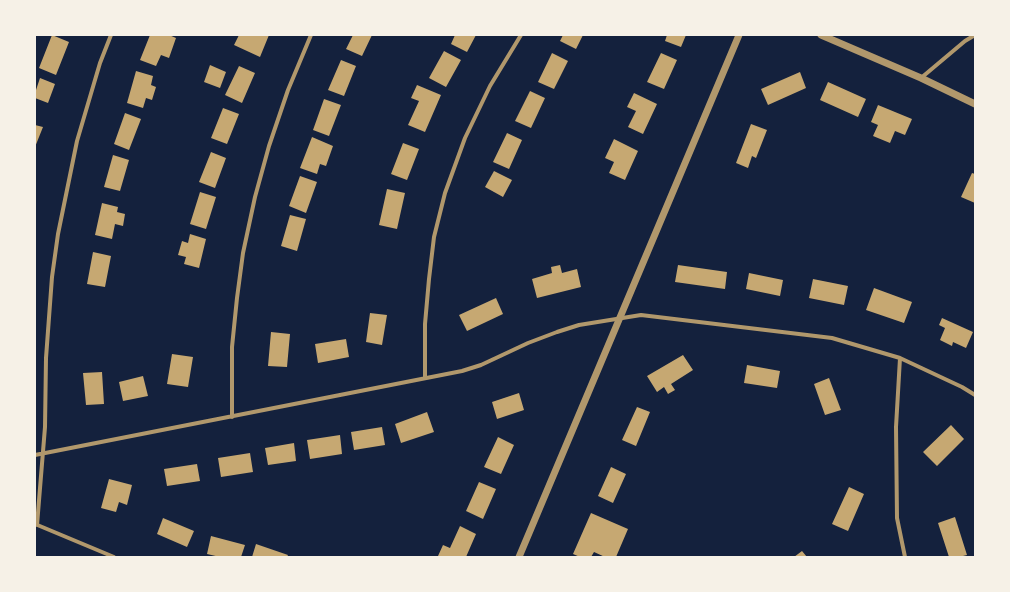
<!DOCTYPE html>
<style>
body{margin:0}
#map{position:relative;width:1010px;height:592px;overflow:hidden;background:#14213d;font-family:"Open Sans",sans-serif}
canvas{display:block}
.frame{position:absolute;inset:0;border:36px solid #f6f1e7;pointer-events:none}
</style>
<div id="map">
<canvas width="1010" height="592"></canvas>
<div class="frame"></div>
</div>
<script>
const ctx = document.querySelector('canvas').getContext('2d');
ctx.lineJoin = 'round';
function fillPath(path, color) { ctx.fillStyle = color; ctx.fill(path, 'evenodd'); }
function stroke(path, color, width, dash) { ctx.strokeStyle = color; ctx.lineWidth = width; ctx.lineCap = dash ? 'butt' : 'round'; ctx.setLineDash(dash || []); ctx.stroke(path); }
const building = new Path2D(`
 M52,35L69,42L56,75L39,68Z
 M150,35H169L176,38L169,58L161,55L156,66L140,60Z
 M239,35H269L260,57L234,45Z
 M353,35H372L362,56L346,49Z
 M455,35H476L467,52L451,44Z
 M563,35H583L576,49L560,41Z
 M667,35H686L681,47L665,41Z
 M444,51L461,60L446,87L429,78Z
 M552,53L568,61L554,89L538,82Z
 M661,53L677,60L664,89L647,82Z
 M341,60L356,66L344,96L328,90Z
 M210,65L226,72L220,88L204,82Z
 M239,66L255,73L242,103L225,95Z
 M136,71L153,76L151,85L156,87L152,100L146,98L143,108L127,103Z
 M800,72L806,88L768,105L761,89Z
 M40,78L55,84L48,103L35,98V93Z
 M828,82L866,99L858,117L820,100Z
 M417,85L441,95L425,132L408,125L419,101L411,98Z
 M530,91L545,98L531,128L515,121Z
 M634,93L657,104L643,134L628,127L636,111L627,107Z
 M324,99L341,105L329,136L313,130Z
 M878,105L912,119L905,135L895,131L890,143L873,136L878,125L871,122Z
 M223,108L239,114L227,144L211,138Z
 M125,113L141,119L129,150L114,144Z
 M751,124L767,130L756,158L752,156L748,168L736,163Z
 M35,125L43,127L35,147Z
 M507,133L522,140L509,169L493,162Z
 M312,137L333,146L326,166L320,164L317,174L300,168Z
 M614,139L638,151L625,180L609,173L614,162L605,158Z
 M403,143L419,149L407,180L391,174Z
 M211,152L226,158L215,188L199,182Z
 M113,155L129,160L120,191L104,187Z
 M494,171L512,180L503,197L485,187Z
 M972,173L975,174V203L961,197Z
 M300,176L317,182L306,213L289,206Z
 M387,189L405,193L397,229L379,225Z
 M200,192L216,197L206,229L190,224Z
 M102,203L118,207L117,212L125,214L123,226L115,224L112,239L95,235Z
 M290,215L306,219L297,251L281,246Z
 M190,234L206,239L199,268L184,264L186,257L178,255L182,241L188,243Z
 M93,252L111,256L105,287L87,284Z
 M560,265L562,273L577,269L581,287L537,298L532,279L552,273L551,267Z
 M678,265L727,272L725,289L675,282Z
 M749,273L783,280L780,296L746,289Z
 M813,279L848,286L844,305L809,298Z
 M874,288L912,302L904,323L866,310Z
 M496,298L503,314L467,331L459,315Z
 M370,313L387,315L382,345L366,342Z
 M942,318L973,332L966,348L953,342L952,346L940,340L945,328L939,325Z
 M271,332L290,334L287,367L268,366Z
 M346,339L349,357L318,363L315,344Z
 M172,354L193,357L188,387L167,384Z
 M683,355L693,370L671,384L675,390L668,394L664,387L657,392L647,376Z
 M747,365L780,371L777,388L744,383Z
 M102,372L104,404L86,405L83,373Z
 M143,376L148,396L123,401L119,382Z
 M829,378L841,410L825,415L814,384Z
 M519,393L524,410L497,419L492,402Z
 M637,407L650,412L636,446L622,440Z
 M427,412L434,432L401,443L395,424Z
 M951,425L964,439L937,466L923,452Z
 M382,427L385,445L354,450L351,432Z
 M340,435L342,454L310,459L307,440Z
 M498,437L514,445L501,474L484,467Z
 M294,443L296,461L268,465L265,448Z
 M250,453L253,472L221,477L218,458Z
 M197,464L200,481L167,486L164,469Z
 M611,467L626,474L613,503L598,496Z
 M109,479L132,485L127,505L119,502L116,512L101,508Z
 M479,482L496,489L483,519L466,511Z
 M849,487L864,494L848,531L832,524Z
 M591,513L628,529L616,557H605L594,552L591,557H580L573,554Z
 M955,517L967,555L959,557H949L938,523Z
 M163,518L194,531L187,547L157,534Z
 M460,526L476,534L466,557H440L438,556L443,545L450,548Z
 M211,536L245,545L241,557H220L207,554Z
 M256,544L288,555L287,557H252Z
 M802,551L807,557H794Z`);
const minor = new Path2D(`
 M921,78L965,41L975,35
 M900,358L896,427L897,518L905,557
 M425,378V324L429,279L434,237L445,193L465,138L490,86L521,35
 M232,417V347L237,298L243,253L255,197L269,146L288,90L311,35
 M35,455L462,371L481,365L528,343L557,332L579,325L641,315L832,338L900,358L962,387L975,395
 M35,524L114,557
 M37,525L45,427L46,358L52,277L58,234L77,141L100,63L111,35`);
const tertiary = new Path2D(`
 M821,35L921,78L975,104
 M519,557L739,35`);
fillPath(building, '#c6a872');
stroke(minor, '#b1986c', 4);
stroke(tertiary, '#b1986c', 7);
</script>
